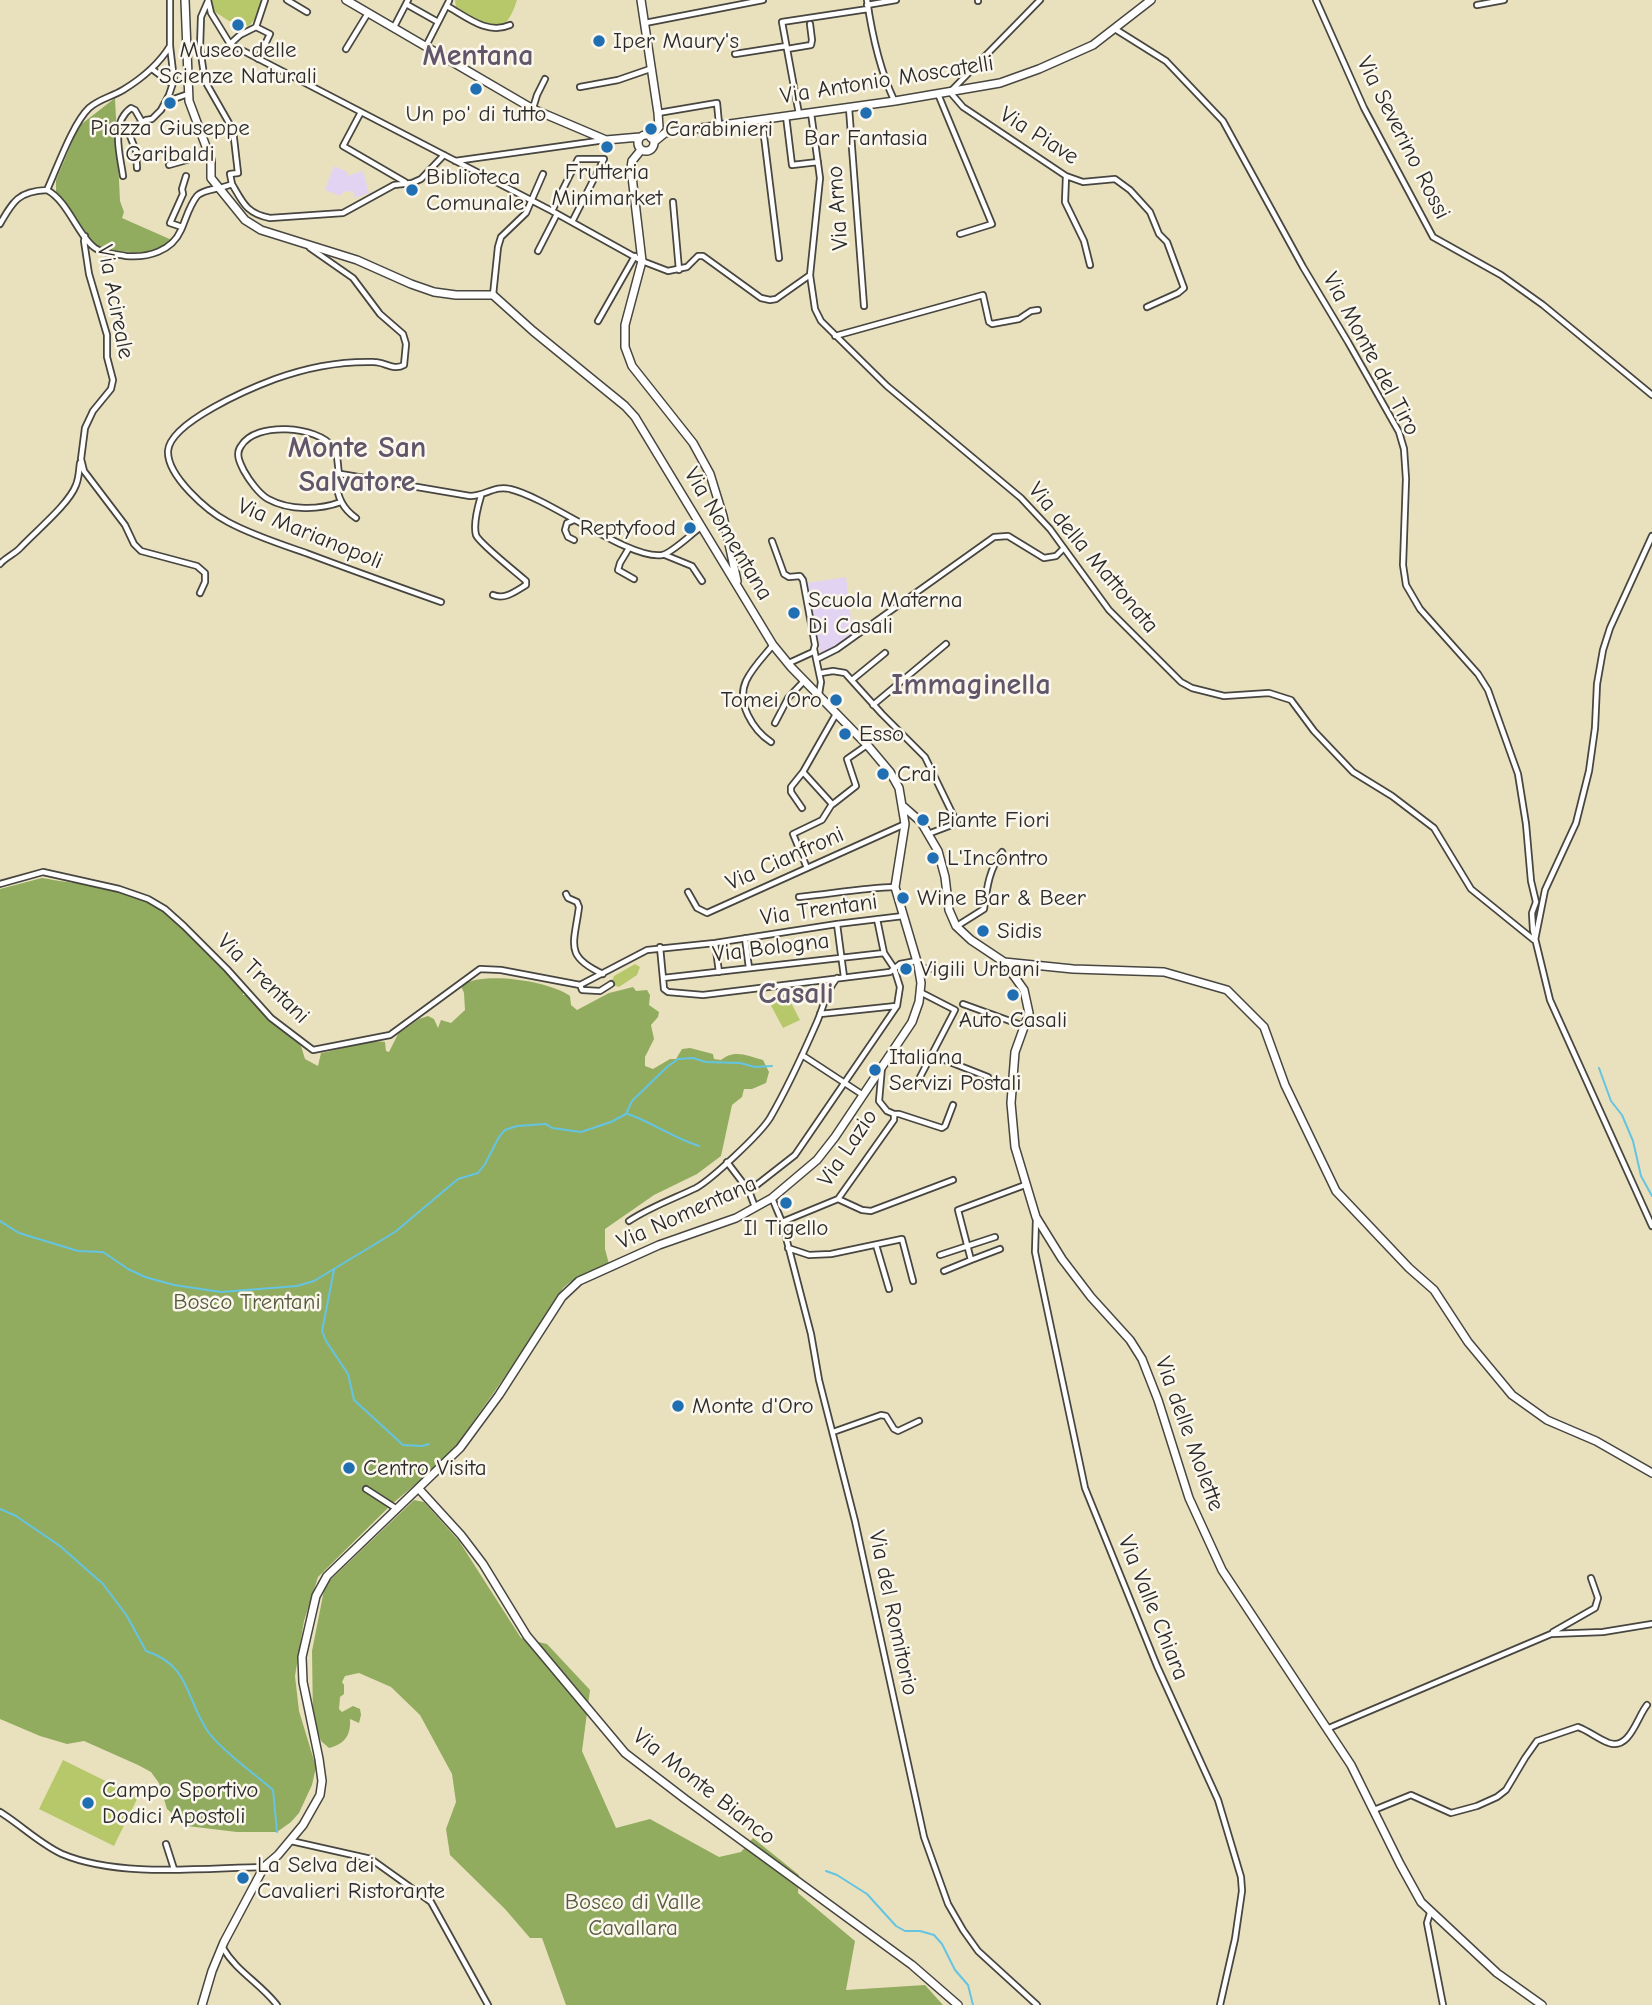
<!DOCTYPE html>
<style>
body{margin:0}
canvas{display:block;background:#e9e1be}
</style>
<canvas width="1652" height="2005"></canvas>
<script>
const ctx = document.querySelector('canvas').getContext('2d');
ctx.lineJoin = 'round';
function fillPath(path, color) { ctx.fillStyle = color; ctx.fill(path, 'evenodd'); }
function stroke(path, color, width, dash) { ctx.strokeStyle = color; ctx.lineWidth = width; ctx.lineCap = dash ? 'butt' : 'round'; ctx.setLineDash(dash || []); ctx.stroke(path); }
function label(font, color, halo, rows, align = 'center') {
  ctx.font = font + ' "Comic Neue",sans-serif'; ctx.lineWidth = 5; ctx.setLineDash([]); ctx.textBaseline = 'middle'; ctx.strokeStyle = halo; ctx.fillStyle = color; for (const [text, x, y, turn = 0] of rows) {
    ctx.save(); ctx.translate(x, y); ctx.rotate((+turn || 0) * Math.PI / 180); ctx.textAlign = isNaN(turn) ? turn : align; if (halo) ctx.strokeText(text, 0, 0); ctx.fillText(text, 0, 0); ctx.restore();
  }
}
const built = new Path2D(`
 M334,166L347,172V176L363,171L369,193L355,198L353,191L343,192L341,196L325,190Z
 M846,577L853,635L834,649L821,654L807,583Z`);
const green = new Path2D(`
 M211,0H261C261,11 256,19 248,27L242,21H229L212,10Z
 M455,0H517C515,6 512,15 507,21C495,34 468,13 456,7Z
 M635,964L640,967L637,975L619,987L611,984L614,976Z
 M785,991L800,1020L783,1028L768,1000Z
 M63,1760L138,1797L114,1846L39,1809Z`);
const forest = new Path2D(`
 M115,98L120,201L124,212L122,218L174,241L148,253L99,250L56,197V180L79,126Z
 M42,878C75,884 122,887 150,903C168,912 183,928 197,942L199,946L243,990V995H247L269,1018L301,1046L305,1059L318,1066L321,1053C341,1050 364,1039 385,1042L386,1051L389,1052L398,1034L419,1019L428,1016L434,1019L438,1028L441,1020L451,1023L465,1010L464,993L461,986C480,970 551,981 570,996L571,1005L577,1010L609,993L633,987L636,991L647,990L650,995L649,1005L659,1012L658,1017L651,1025L654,1039L645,1057V1066L653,1069L670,1059H676L682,1049L690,1048L713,1054L714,1059L721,1060C735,1049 747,1056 763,1060L769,1072L766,1083L752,1089H744L742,1097L732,1105L721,1156L697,1174L654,1195L605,1229V1249L609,1264L570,1282L563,1288L511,1368L454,1449L422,1479L393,1503L318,1577L304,1621L295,1676L299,1711L316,1767L312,1785L299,1813L291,1822L277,1832H237L187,1826L167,1809L159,1783L151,1772L138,1765L84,1741L67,1744L40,1736L0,1719V889Z
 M414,1500L424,1502L459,1541L521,1638L547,1644L590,1690L582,1751L616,1828L650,1819L719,1857L741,1852L753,1838L799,1875L798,1893L855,1941L846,1990L925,1985L943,2005H566L542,1938H530L505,1909L450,1855L446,1829L456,1802L452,1774L420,1715L391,1687L359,1673L345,1676L342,1682L344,1685V1694L340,1697L339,1709L342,1712L353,1706L360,1709L361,1715L359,1723L350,1719C351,1735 345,1744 329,1748L321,1741L313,1720L312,1651L325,1585Z`);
const stream = new Path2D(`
 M1599,1068L1611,1101L1622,1115L1633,1141L1641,1176L1652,1196
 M628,1114C653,1123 674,1138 699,1146
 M0,1221L19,1233L78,1251L103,1252L128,1269L145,1277L174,1285L221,1292L297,1286L314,1281L395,1232L458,1179L478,1173L485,1164L499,1137L505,1130L517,1126L546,1124L552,1128L581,1132L611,1122L626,1114L632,1101L667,1067L678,1059L693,1058L706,1062L740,1063L755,1067L772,1066
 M334,1270L322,1331L326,1341L348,1374L354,1400L403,1445L422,1446L429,1444
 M0,1509L16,1516L60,1546L103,1584L127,1616L146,1651C192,1666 185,1700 209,1733C223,1752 255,1774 273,1790L277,1832
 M826,1871L837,1875L867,1894L896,1926L905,1931H920L934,1935L942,1944L955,1970L968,1985L973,2005`);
const street = new Path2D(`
 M208,0L211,13L230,44L552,211L642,261L668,271L687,267L698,256H703L761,298L770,300L776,299L810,275
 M287,0L307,12
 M867,0C872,35 879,68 894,100
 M978,0V1
 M1040,0L950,92L963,107L1066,176L1083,182L1115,179L1130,190L1150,212L1159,234L1167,242L1184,288L1178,293L1147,307
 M1316,0L1364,108L1433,237L1501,275L1543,305L1652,395
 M406,4L438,22
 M867,5L896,0
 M1477,5L1504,0
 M447,6C467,17 487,35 510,25
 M645,23L763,0
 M256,27L270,34L258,59
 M394,27L408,0
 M1115,29L1166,61L1223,121L1303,267L1348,342L1399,432L1404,449L1406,479L1403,565L1406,585L1420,609L1478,674L1488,690L1518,774L1526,824L1531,881L1536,902L1532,913L1533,930L1550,1000L1652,1226
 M230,44L240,35L256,27L265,0
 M426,46L449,1
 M346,49L368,13
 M787,49L811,45L812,40L810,24
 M735,54L786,46
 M152,69L172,84
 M580,87L618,80L650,69
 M938,94L992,224L960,234
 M168,101L188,94
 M533,108L537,95L545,79
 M849,108L864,306
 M361,112L343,146L405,182
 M658,113L717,103L719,124
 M811,113L820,178L810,275L815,309L821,321L887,386L1021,498L1050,529L1109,610L1181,682L1192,688L1224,696L1269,693L1291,700L1314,731L1353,772L1392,796L1434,828L1471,889L1534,940
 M799,114L782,22L868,9
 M786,116L792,165L818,162
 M762,120L779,258
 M455,161L605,140
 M169,165L208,154
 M137,168L136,151L128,131L146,120L152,119L161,110L169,95L174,80L170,46V0
 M123,176C120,154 110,123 131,108L135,110L142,122
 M1066,176L1065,202L1084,241L1090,265
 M232,184C243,203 247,214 270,218L343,213L394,185L412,183L421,179L444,155
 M47,190C57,168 73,123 89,108C99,99 111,97 123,90C141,79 159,64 170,46
 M673,202L679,270
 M552,211L578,159H604L572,222
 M0,224C13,201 19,191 47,190C68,201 78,236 95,248C103,254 117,254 126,256C148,258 172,251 181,230C186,219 189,206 197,196C203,189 222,189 232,184L230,174L238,173L233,130L205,81L200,48L201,17L208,1
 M182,227L170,223L183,194L182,189L186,176
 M85,236L84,241L89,274L107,335V357L113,380L111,389L93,411L85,428L81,459L84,471L125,525L134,544L141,551L197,566L205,573V582L200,593
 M310,248L353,278L380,314L403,334L406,344L404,365C393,371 385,362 374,362C339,361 308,367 275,379C251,388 170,422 168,451C167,476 207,511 228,522C252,535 280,544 306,553C351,570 396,586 441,602
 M538,251L557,214
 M493,295L498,247L501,237L526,213L543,174
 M598,321L635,256
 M835,336L983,295L989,322L992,324L1019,319L1031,311L1038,310
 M335,473L470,496C485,496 495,485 510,489C549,498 629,560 662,555C672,553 691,534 701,527
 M337,473C335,491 340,507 356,518
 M339,473C337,465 339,454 333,447C317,426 256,421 241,446C235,454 240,463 244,471C249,480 259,494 268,499C290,511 319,510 341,502
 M481,496C478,506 473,524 476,535C479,543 517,573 526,581V585C516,591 505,600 493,595
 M574,520L567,523L565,530L568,537L574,540
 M772,541L784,574L789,577L800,576L803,580L815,645L813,652L789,663
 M629,548L620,563L618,570L634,579
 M665,555L692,566L702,581
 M0,564C6,557 15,554 21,547C36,531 69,504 76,485C79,478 79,470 80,463
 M814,649L821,682L819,694
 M817,659L837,649L994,537L1008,536L1044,558L1056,556L1064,548
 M821,673L833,671L845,673L882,714L925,757L957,823L928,834
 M852,680L885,653
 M873,705L946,644
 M775,723L788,698L804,681
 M771,742C753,730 736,703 746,681C752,668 764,656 773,645
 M803,772L832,804L822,820L793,834L807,868
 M833,804L856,786L847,759L867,745
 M802,808L791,792V787L803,772L836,714
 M0,884L43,872L119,889L148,899L165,909L184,926L227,969L271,1018L313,1050L390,1035L480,969L501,970L580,985L647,950L715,943L837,924L903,916
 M688,892L697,908L707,913L905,824
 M566,894L568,898L577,902L579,907C574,945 564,956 603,974
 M799,897C831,894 862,888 895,887
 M837,924L844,977
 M957,926L984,909C987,887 989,870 1002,852
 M745,938L749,968
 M1535,940L1545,890L1576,823L1589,771L1595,728L1597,684L1603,650L1610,628L1652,536
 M715,943L719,972
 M660,947L664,989L668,992L703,995L890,972L900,964L916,961
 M918,968L959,970
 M663,978L884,953
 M580,985L582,990L600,991L611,984
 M963,1004L1024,1026
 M820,1014L896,1006
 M802,1055L863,1095
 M932,1055L988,1077
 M882,1067L879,1101L887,1111L894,1114H899L942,1128L945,1126L953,1105
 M918,1081L955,1010L920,992
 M727,1162L749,1191L755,1207
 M749,1191L795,1155L897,1006L900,987L894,968L884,953L877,919
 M772,1198L782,1222L811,1334L819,1380L855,1521L924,1837L948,1904L963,1930L978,1951L1037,2005
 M838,1199L862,1210L871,1211L953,1180
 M1036,1218L1035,1252L1085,1488L1157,1666L1218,1800L1241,1877L1242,1891L1235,1939L1220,2005
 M629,1221C650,1207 673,1199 696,1188C712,1179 760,1134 770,1118C788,1087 803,1054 817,1022C824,1006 826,991 837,978
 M782,1222L838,1199L894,1120V1114
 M876,1245L889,1289
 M788,1248L809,1255L831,1254L902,1239L913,1281
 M1000,1249L971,1260L958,1210L1025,1185
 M940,1255L995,1237
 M944,1271L971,1260
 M833,1432L881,1415L886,1416L894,1429L898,1431L919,1421
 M366,1489L397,1509
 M1553,1632L1595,1608L1598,1598L1591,1578
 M1329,1728L1551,1634L1603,1632L1652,1624
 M1374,1810L1411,1795L1451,1813L1477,1806L1497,1797L1506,1790L1525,1758L1537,1741L1578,1727C1589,1731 1598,1739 1609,1743C1630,1750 1637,1717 1647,1705
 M0,1812C21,1825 40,1844 62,1854C119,1878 203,1868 264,1867
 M291,1841L371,1859L431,1902L488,2005
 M166,1844L174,1869
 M1430,1913L1427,1923L1443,2005
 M223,1948C236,1971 261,1984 277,2005`);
const secondary = new Path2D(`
 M185,0L189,101L211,160V178L245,220L261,230L357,260L411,284L434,292L456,295H493L533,331L625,406L635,417L773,645L791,667L869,747L890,772L899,788L905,824L895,887L918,965L921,983L919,1002L912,1022L835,1137L817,1160L772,1198L736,1218L659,1245L579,1281L562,1297L499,1395L460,1448L327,1576L316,1596L302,1657L303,1682L319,1759L322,1781L320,1795L303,1825L278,1855L264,1867L224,1942L212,1971L202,2005
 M346,0L533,109L606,140L640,137
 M641,0L658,113L659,127L651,138
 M638 143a8 8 0 1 1 16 0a8 8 0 1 1-16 0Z
 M654,142L665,133L895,101L1000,83L1039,69L1093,45L1151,0
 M641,150L632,161L631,168L642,261L625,325V347L632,366L693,443L710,474L723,516L737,581
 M904,807L921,822L938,851L945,877L949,910L956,926L971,940L1004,962L1024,990L1029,1013L1015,1052L1011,1103L1015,1147L1036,1217L1062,1259L1091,1297L1130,1340L1142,1359L1158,1400L1189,1498L1222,1570L1351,1765L1400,1864L1421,1902L1497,1973L1542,2005
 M1004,962L1073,969L1164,972L1227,990L1264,1027L1285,1085L1336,1191L1409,1268L1434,1290L1468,1342L1512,1395L1547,1420L1596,1441L1652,1473
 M419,1489L461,1535L483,1564L527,1636L625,1753L685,1799L912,1965L958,2005`);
const markers = [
 [238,25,7,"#1f6fb2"],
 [599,41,7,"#1f6fb2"],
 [476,89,7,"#1f6fb2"],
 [170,103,7,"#1f6fb2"],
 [866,113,7,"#1f6fb2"],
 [651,129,7,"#1f6fb2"],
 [607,147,7,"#1f6fb2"],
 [412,190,7,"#1f6fb2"],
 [690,528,7,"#1f6fb2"],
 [794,613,7,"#1f6fb2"],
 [836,700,7,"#1f6fb2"],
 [845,734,7,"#1f6fb2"],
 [883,774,7,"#1f6fb2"],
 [923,820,7,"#1f6fb2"],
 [933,858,7,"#1f6fb2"],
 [903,898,7,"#1f6fb2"],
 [983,931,7,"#1f6fb2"],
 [906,969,7,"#1f6fb2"],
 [1013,995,7,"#1f6fb2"],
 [875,1070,7,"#1f6fb2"],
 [786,1203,7,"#1f6fb2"],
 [678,1406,7,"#1f6fb2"],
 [349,1468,7,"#1f6fb2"],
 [88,1803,7,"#1f6fb2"],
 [243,1878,7,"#1f6fb2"]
];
const poiNames = [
 ["Iper Maury's",613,41],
 ["Museo delle",238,50,"center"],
 ["Scienze Naturali",238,76,"center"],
 ["Un po' di tutto",476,114,"center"],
 ["Piazza Giuseppe",170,128,"center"],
 ["Garibaldi",170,154,"center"],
 ["Carabinieri",665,129],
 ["Bar Fantasia",866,138,"center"],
 ["Frutteria",607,172,"center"],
 ["Minimarket",607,198,"center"],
 ["Biblioteca",426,177],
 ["Comunale",426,203],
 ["Reptyfood",676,528,"right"],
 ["Scuola Materna",808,600],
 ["Di Casali",808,626],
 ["Tomei Oro",822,700,"right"],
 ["Esso",859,734],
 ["Crai",897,774],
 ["Piante Fiori",937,820],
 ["L'Incontro",947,858],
 ["Wine Bar & Beer",917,898],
 ["Sidis",997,931],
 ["Vigili Urbani",920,969],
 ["Auto Casali",1013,1020,"center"],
 ["Italiana",889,1057],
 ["Servizi Postali",889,1083],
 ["Il Tigello",786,1228,"center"],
 ["Monte d'Oro",692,1406],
 ["Centro Visita",363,1468],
 ["Campo Sportivo",102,1790],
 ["Dodici Apostoli",102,1816],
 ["La Selva dei",257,1865],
 ["Cavalieri Ristorante",257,1891]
];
const streetNames = [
 ["Via Antonio Moscatelli",887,80,-9],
 ["Via Piave",1039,136,32],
 ["Via Severino Rossi",1403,138,63],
 ["Via Arno",838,208,-94],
 ["Via Acireale",115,302,79],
 ["Via Monte del Tiro",1371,354,62],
 ["Via Marianopoli",310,534,22],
 ["Via Nomentana",728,534,59],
 ["Via della Mattonata",1093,558,50],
 ["Via Cianfroni",785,859,-24],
 ["Via Trentani",819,910,-8],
 ["Via Bologna",771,948,-7],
 ["Via Trentani",263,979,44],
 ["Via Lazio",848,1148,-56],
 ["Via Nomentana",687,1213,-24],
 ["Via delle Molette",1189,1434,70],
 ["Via Valle Chiara",1153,1608,68],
 ["Via del Romitorio",893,1613,78],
 ["Via Monte Bianco",704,1787,38]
];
const parkNames = [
 ["Bosco Trentani",247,1302],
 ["Bosco di Valle",633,1902],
 ["Cavallara",633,1928]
];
const districtNames = [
 ["Mentana",478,57],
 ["Monte San",357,449],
 ["Salvatore",357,483],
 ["Immaginella",971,686],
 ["Casali",796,995]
];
fillPath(built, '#e3d3f2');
fillPath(green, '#b7c86b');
fillPath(forest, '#91ac5f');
stroke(stream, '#64c4e2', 2);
stroke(street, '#484641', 8);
stroke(secondary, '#484641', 10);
stroke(street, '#fff', 4.5);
stroke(secondary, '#fff', 7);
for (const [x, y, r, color] of markers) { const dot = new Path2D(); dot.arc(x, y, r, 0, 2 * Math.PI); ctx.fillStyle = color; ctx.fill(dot); stroke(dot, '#fbf7ec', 2.5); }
label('23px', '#2b2b2b', '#fbf7ec', poiNames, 'left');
label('23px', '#2b2b2b', '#fbf7ec', streetNames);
label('23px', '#555a3e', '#fbf7ec', parkNames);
label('bold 30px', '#605669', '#fbf7ec', districtNames);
</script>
